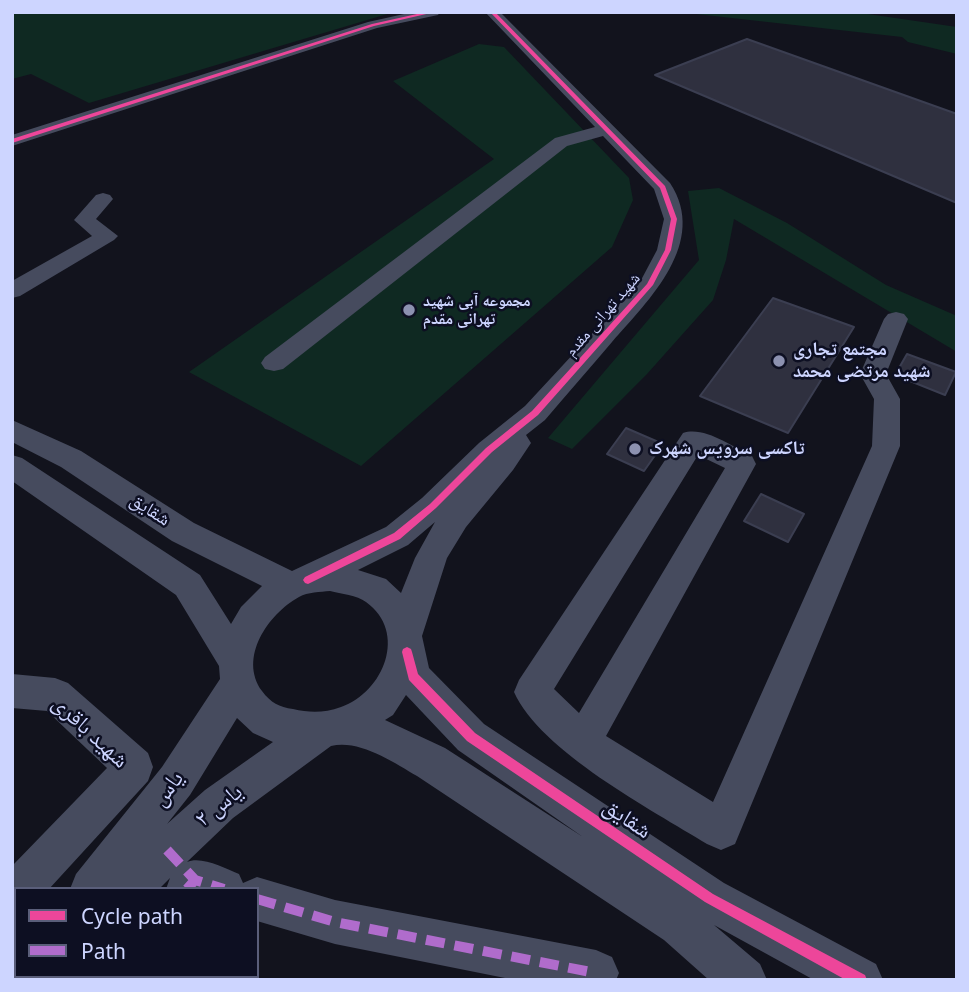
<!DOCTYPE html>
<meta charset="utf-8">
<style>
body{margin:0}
#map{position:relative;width:969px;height:992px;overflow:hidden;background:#12131d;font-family:"Noto Sans",sans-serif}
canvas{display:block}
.frame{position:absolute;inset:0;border:14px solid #cdd5ff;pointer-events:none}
.legend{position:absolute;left:14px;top:887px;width:245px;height:91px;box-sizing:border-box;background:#0d0f22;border:2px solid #5a5e7a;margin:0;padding:9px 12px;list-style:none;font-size:21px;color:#cdd5ff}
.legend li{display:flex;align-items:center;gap:14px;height:35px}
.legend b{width:35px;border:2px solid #5a5e7a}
</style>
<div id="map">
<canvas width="969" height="992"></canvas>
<div class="frame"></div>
<ul class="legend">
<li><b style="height:9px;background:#ed469a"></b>Cycle path</li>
<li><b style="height:9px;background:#b06ccc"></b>Path</li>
</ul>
</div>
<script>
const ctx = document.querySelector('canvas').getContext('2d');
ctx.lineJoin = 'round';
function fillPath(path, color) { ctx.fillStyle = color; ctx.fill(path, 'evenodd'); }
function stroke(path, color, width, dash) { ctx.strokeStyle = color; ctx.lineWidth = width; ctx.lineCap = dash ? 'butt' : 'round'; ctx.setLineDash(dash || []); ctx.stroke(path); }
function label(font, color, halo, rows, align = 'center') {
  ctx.font = font + ' "Noto Sans","Noto Naskh Arabic",sans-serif'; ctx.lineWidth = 5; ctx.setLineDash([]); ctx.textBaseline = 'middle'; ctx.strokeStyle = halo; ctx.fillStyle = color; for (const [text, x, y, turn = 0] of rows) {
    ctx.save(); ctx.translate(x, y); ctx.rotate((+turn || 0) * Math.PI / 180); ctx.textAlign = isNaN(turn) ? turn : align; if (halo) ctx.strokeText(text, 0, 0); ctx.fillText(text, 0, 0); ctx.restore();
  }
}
const green = new Path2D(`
 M12,12H394L89,103L31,74L12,79Z
 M678,12H854L957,27V54L908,42L902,37Z
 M479,44L504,47L629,178L633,200L612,247L361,466L189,372L494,159L393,81Z
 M719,188L787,223L886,285L957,316V352L734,219L726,260L713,300L647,374L572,449L548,438L699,260L688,191Z`);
const building = new Path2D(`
 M747,39L957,114V203L655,75Z
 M773,298L854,327L788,433L700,396Z
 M907,354L956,372L945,395L895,375Z
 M626,428L663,444L644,471L607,454Z
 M761,494L804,514L788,542L744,521Z`);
const minor = new Path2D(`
 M413,12H440L438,15L377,28L12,146V135L368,22Z
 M485,12H500L670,183C709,242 649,300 612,342C590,368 567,394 545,420L526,435L531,443L513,470L466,527L447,558L422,636L429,668L484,724L724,883L876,964L883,980H814L714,925L760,964L767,980H709L664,940L417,776C393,762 359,739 331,746L233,818L187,862C202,856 224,868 239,874L243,883L257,877L335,900L596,950L612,957L619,973L616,980H515L335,944L257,921V889H166L170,878L159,889H70L76,874L162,767L220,679L219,666L176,595L12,481V455L22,458L200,575L231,624L241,607L262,586L172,541L61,467L12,442V420L81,451L194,523L292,571L386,527L422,498L479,443L525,406L640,282L657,250L664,219L654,189L603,136L567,146L283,369L274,371L265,369L261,363L265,357L555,138L595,127ZM435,522L415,558L401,593L386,579L358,570L408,545ZM330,591C341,594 357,595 366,602C408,632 384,692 341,707C324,713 310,713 293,709C279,707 271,703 262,691C238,658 268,614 299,597C308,592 320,592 330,591ZM406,695L458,750L583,837L445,748L385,720L393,715ZM237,718L253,733L273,742L205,790L167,824L190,795Z
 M103,193L110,195L113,199L96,219L118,236L114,240L20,296L12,298V281L92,236L74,220L96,195Z
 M896,312L904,314L908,319L886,374L900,399V446L735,844L721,850L707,844C652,810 540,751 514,692L519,680L683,433C705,426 732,447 752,456L756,464L606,736L713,802L872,446L874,399L860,374L884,319L888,314ZM698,455L725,468L579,713L554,689Z
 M12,674L55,678L68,683L148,753L153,767L148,781L49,889H16V909L12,907V866L107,768L47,711L12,708Z
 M16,969V976H60L58,980H12Z
 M91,976H138L136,980H89Z`);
const quiet = new Path2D(`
 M167,850L195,880
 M187,889L195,880L224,889
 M257,899L335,922L596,973
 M112,980L115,976`);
const cycleway = new Path2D(`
 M426,12H435L374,26L12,143V139L372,24Z
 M490,12H495L665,186L677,219L671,250L653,285L538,415L492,452L436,508L400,539L308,584L305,583L303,580L305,577L394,533L430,504L486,448L532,411L647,284L665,250L671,219L660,188Z
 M407,647L411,649L412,652L418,674L475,733L713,894L865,975L867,980H846L705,902L467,741L409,680L402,652L403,649Z`);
const markers = [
 [409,310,7,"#8c91b0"],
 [779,361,7,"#8c91b0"],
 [635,449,7,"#8c91b0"]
];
const farPoinames = [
 ["مجموعه آبی شهید",423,301],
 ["تهرانی مقدم",423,319]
];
const farStreetnames = [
 ["شهید تهرانی مقدم",603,315,-49]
];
const poiNames = [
 ["مجتمع تجاری",793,350],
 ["شهید مرتضی محمد",793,372],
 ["تاکسی سرویس شهرک",649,449]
];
const streetNames = [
 ["شقایق",150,510,33]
];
const nearStreetnames = [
 ["شهید باقری",90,732,43],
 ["یاس",168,789,-53],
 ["یاس ۲",219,806,-39],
 ["شقایق",627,819,34]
];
fillPath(green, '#0f2922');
fillPath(building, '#2f303f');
stroke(building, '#3b3e51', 2);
fillPath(minor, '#464b5e');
stroke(quiet, '#b06ccc', 10, [19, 10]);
fillPath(cycleway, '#ed469a');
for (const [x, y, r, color] of markers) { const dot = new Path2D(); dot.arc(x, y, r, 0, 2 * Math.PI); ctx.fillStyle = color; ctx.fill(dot); stroke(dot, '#0d0f22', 2.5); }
label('bold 16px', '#cdd5ff', '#0d0f22', farPoinames, 'left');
label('16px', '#cdd5ff', '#0d0f22', farStreetnames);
label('bold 19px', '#cdd5ff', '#0d0f22', poiNames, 'left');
label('19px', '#cdd5ff', '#0d0f22', streetNames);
label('23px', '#cdd5ff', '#0d0f22', nearStreetnames);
</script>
